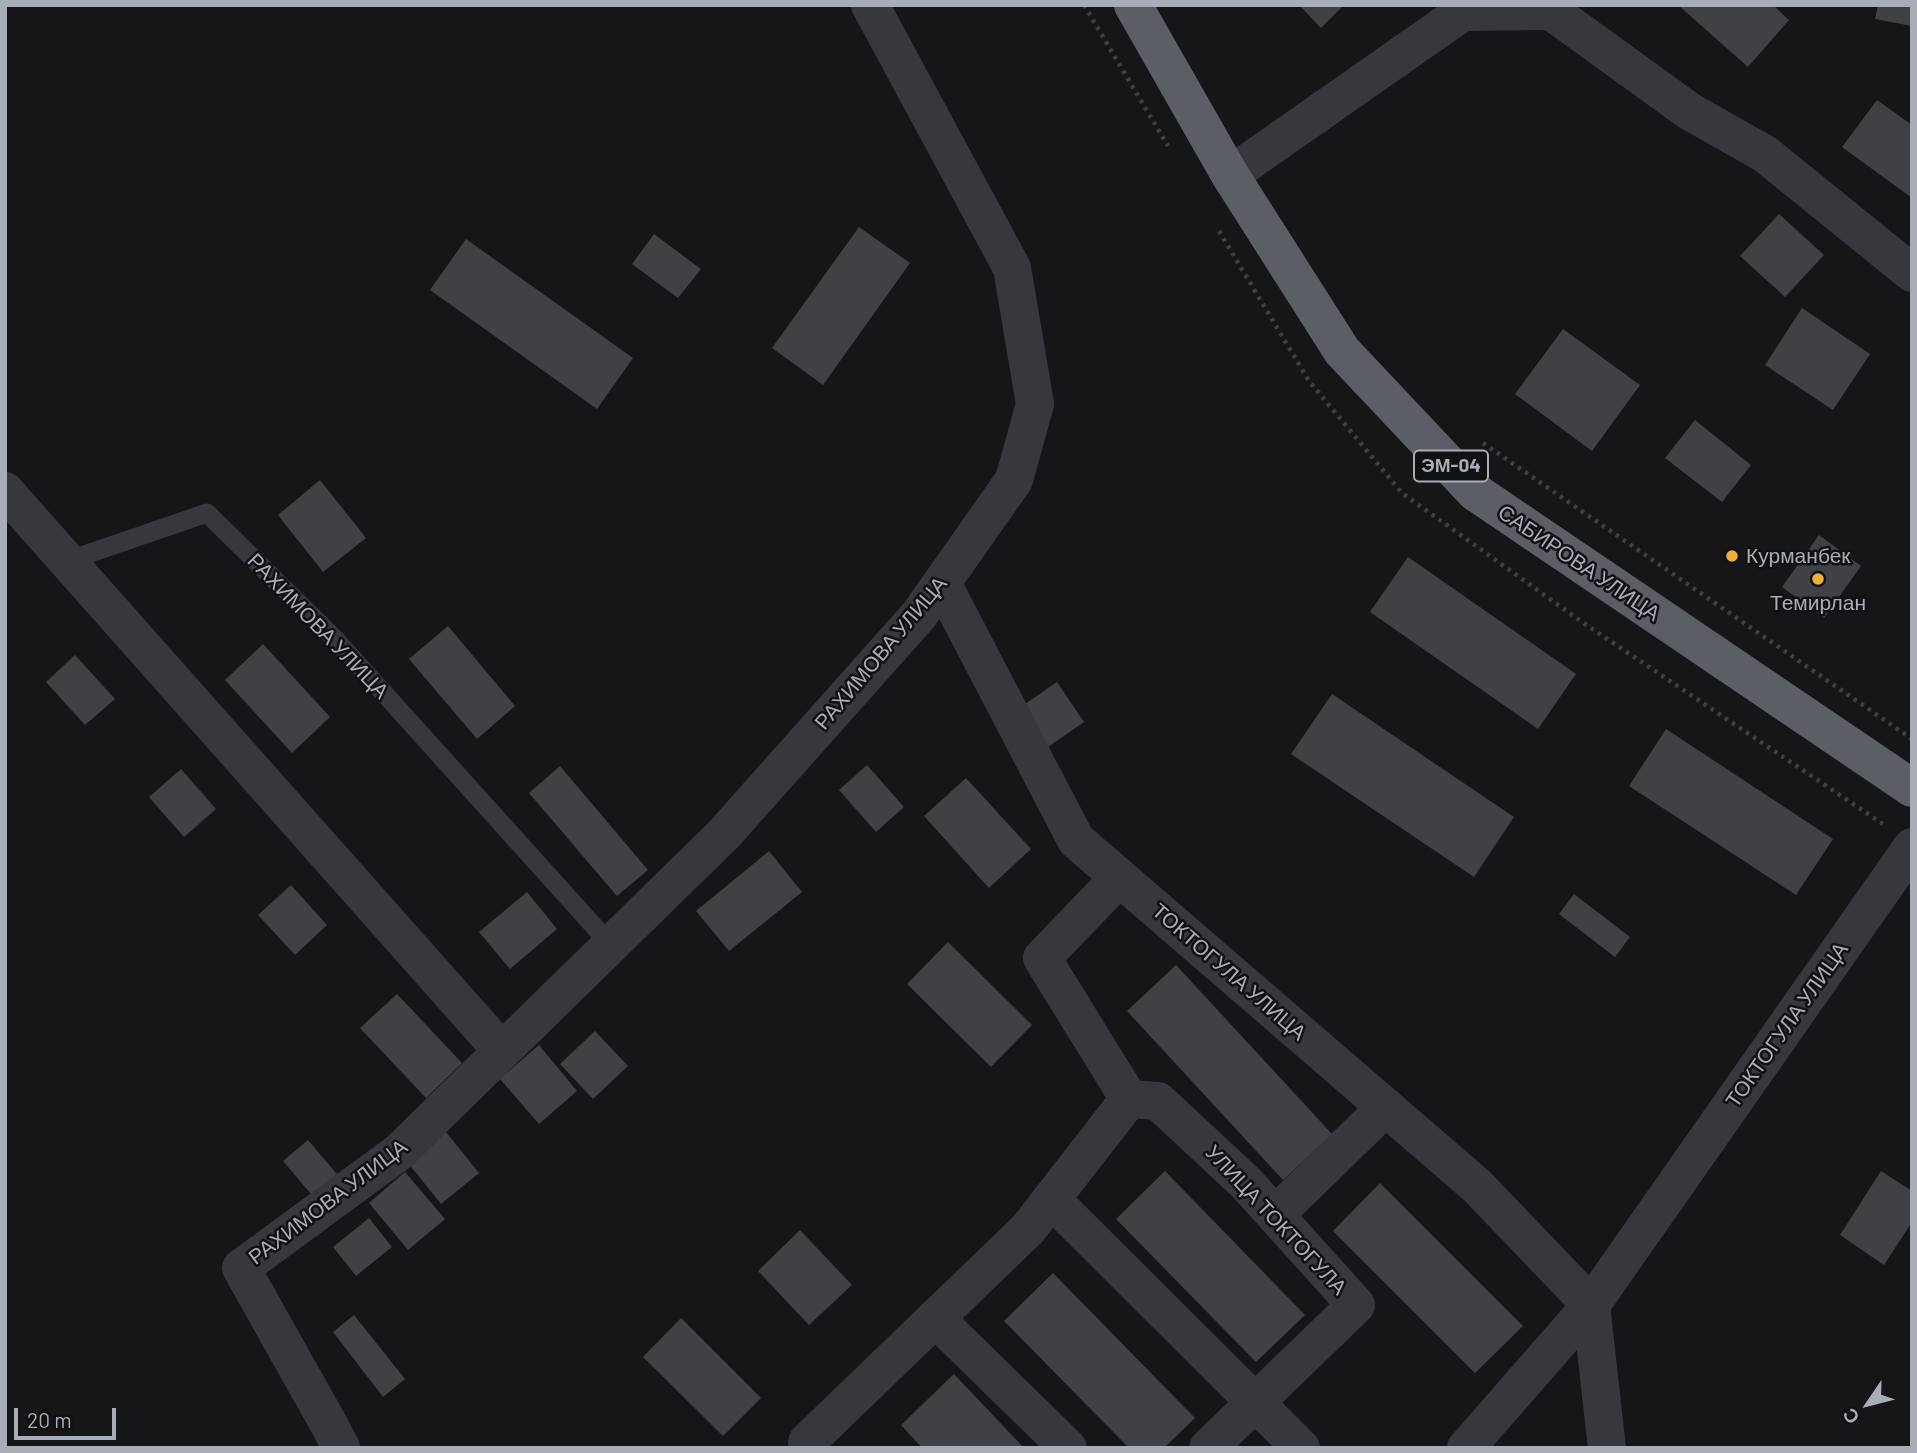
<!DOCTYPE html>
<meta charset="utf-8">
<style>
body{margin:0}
#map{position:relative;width:1917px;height:1453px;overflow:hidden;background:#161618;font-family:Barlow,sans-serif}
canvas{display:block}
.frame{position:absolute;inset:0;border:7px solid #a8adb8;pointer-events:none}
.north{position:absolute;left:1833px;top:1369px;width:70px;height:70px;-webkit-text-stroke:5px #111113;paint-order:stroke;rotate:235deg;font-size:19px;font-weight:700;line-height:28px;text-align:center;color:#a8adb8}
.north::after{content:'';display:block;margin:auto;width:24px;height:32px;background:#a8adb8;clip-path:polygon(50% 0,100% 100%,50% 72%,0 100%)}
.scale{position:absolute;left:14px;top:1408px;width:102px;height:32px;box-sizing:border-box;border:4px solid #a8adb8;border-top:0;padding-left:9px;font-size:21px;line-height:24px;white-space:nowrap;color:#a8adb8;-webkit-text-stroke:5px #111113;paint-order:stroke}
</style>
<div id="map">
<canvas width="1917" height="1453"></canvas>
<div class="frame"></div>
<div class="north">С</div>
<div class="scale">20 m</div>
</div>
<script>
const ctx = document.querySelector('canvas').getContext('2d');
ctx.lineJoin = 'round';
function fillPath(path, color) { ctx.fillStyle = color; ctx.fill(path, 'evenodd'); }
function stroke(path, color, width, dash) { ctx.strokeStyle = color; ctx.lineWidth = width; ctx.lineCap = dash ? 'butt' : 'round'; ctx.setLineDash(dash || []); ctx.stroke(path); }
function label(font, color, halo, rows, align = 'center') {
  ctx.font = font + ' Barlow,sans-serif'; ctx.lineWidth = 5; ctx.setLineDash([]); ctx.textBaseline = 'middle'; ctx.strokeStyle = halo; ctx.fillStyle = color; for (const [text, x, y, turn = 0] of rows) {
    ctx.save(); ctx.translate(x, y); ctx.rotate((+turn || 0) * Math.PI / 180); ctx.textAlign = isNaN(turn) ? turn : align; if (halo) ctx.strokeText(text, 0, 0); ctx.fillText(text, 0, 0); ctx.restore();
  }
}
const building = new Path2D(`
 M1299,5H1344L1321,28Z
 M1678,5H1773L1789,20L1748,67Z
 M1878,5H1912V26L1875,19Z
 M1877,100L1912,125V198L1842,147Z
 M1779,214L1824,255L1785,297L1740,256Z
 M859,227L910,263L823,385L772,348Z
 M654,234L701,269L678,298L632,264Z
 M466,239L633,358L597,409L430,290Z
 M1802,308L1870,354L1833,410L1765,365Z
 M1563,329L1640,385L1592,451L1515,394Z
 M1695,420L1751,465L1722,502L1665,458Z
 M320,480L366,538L323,572L278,515Z
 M1819,535L1861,566L1824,618L1782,587Z
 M1408,557L1576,674L1538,729L1370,612Z
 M448,626L515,706L477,739L409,659Z
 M263,644L330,717L292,753L225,680Z
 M75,655L115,699L85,725L46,682Z
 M1057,682L1084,722L1045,749L1018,709Z
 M1332,694L1514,817L1474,877L1291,754Z
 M1666,729L1833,839L1796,895L1629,786Z
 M867,765L904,807L876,832L839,790Z
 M560,766L648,870L617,896L529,793Z
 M181,769L216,809L184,837L149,797Z
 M966,778L1031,849L989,888L924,816Z
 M769,851L802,892L729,951L696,911Z
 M291,885L327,925L295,955L258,915Z
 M527,892L557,929L510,969L479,932Z
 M1574,894L1630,937L1615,957L1559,914Z
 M948,942L1032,1025L991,1067L907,984Z
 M1176,965L1332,1134L1283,1180L1127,1011Z
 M397,994L462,1063L426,1098L360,1028Z
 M595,1031L628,1066L593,1099L560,1064Z
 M539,1045L577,1091L539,1124L500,1079Z
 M446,1132L479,1173L441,1204L408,1163Z
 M308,1140L341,1179L316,1200L283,1161Z
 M1165,1171L1305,1315L1256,1362L1116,1219Z
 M1881,1171L1912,1191V1222L1884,1265L1840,1235Z
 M405,1172L445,1219L408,1250L369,1203Z
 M1380,1183L1523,1326L1475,1373L1333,1231Z
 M369,1218L392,1247L356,1276L333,1247Z
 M800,1230L852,1285L809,1325L758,1271Z
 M1053,1273L1195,1418L1164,1448H1129L1004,1321Z
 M354,1315L405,1379L383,1397L333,1332Z
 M681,1318L761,1398L723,1436L643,1357Z
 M954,1374L1024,1448H922L901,1425Z`);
const path = new Path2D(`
 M1084,5L1168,146
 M1219,231L1309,381L1402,493L1582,622L1883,824
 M1483,443L1912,739`);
const service = new Path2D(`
 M67,561L207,513L336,640L611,945`);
const minor = new Path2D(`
 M1230,175L1463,12L1551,11L1689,111L1765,154L1912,273
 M5,491L502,1051
 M942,583L1076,840L1477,1186L1591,1305L1607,1448
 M1129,1099L1158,1101L1246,1183L1356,1305L1208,1448
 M1051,1199L1301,1448
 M1275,1215L1386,1107
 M935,1318L1068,1448
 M807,1442L1028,1229L1129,1099L1042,958L1119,878
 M341,1448L332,1430L241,1268L399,1152L724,834L919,615L1014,480L1035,404L1012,268L870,5
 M1466,1448L1591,1305L1912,847`);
const trunk = new Path2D(`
 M1133,5L1230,175L1342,351L1475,492L1912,788`);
const markers = [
 [1732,556,7,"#f2b134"],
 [1818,579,7,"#f2b134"]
];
const shields = [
 [1451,466,74]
];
const shieldNames = [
 ["ЭМ-04",1451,466]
];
const poiNames = [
 ["Курманбек",1746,556],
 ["Темирлан",1818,603,"center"]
];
const streetNames = [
 ["САБИРОВА УЛИЦА",1579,563,34],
 ["РАХИМОВА УЛИЦА",318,626,46],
 ["РАХИМОВА УЛИЦА",881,653,-50],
 ["ТОКТОГУЛА УЛИЦА",1229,972,41],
 ["ТОКТОГУЛА УЛИЦА",1787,1025,-55],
 ["РАХИМОВА УЛИЦА",328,1202,-37],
 ["УЛИЦА ТОКТОГУЛА",1276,1220,47]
];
fillPath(building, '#404145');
stroke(path, '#3d3f44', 4.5, [3.5, 5]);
stroke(service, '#37383d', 19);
stroke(minor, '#37383d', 38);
stroke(trunk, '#5b5e65', 38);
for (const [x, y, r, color] of markers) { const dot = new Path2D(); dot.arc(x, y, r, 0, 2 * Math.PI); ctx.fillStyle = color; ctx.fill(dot); stroke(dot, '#111113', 2.5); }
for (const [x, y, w] of shields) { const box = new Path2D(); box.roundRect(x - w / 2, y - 15.5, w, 31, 5); ctx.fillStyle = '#111113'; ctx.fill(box); stroke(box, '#a8adb8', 2); }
label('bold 19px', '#a8adb8', null, shieldNames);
label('21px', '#a8adb8', '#111113', poiNames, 'left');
label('21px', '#a8adb8', '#111113', streetNames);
</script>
